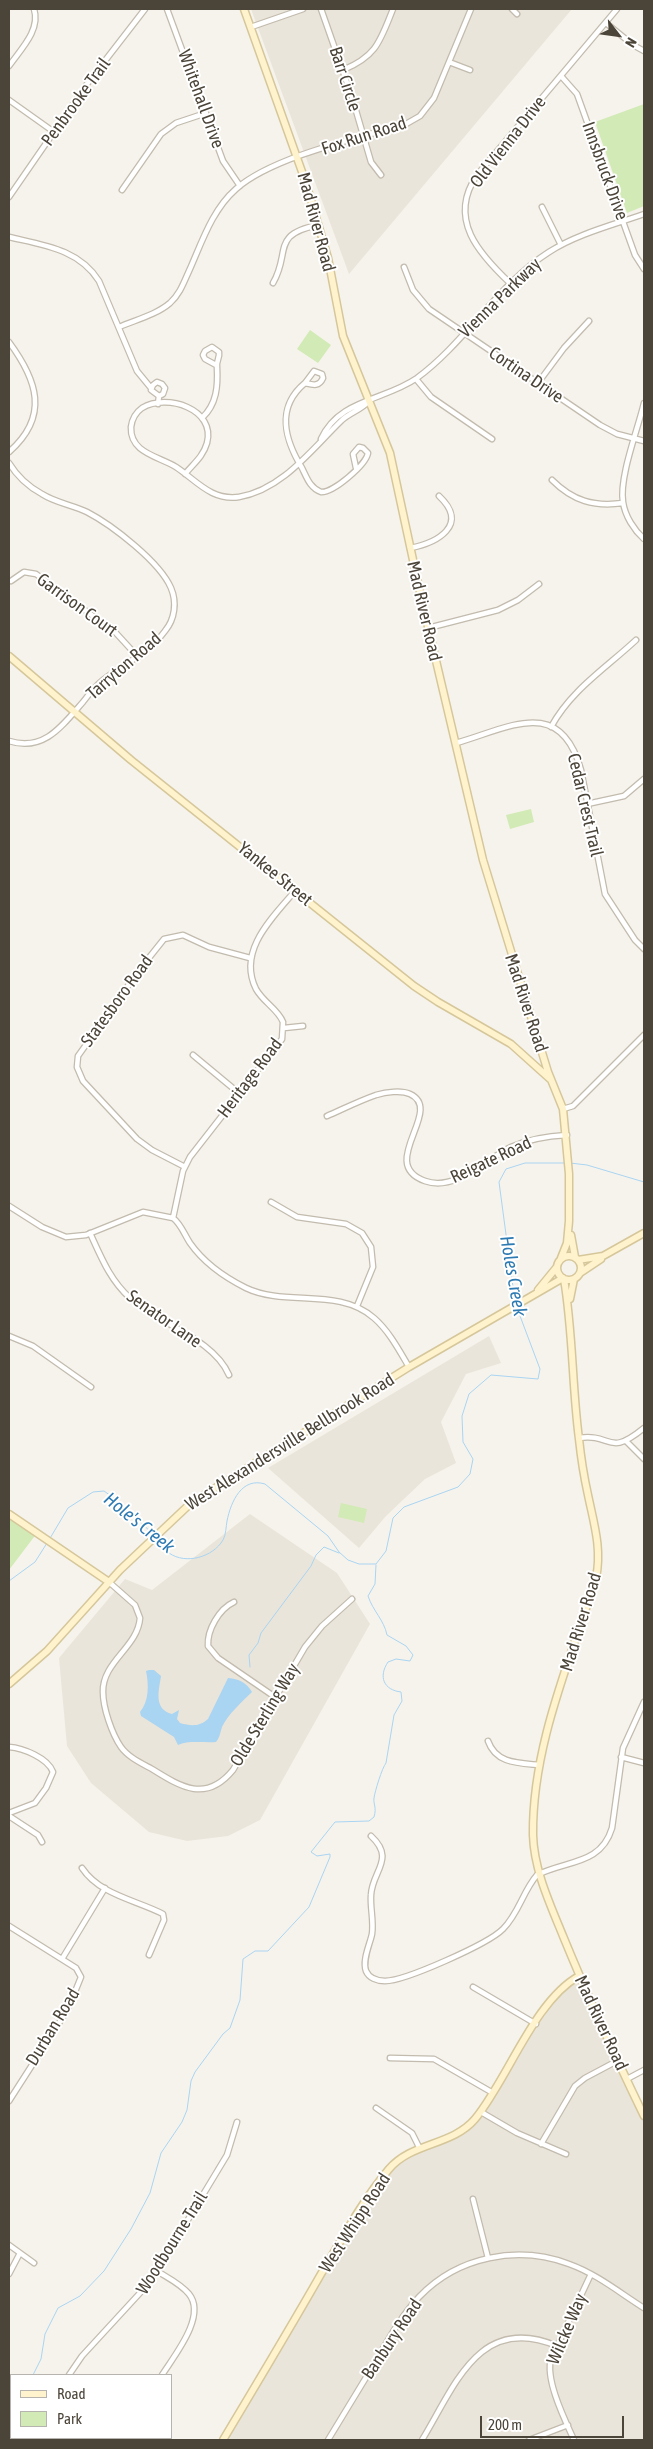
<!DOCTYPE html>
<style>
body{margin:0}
#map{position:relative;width:653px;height:2449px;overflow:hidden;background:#f6f3ec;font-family:"Asap Condensed",sans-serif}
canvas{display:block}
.frame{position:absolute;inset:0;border:10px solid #4b4439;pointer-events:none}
.legend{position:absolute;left:10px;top:2374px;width:162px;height:65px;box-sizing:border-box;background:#fff;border:1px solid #b7b4b0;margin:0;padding:6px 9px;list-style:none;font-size:15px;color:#4b4439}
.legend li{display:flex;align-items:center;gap:10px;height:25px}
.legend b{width:25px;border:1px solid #b7b4b0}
.north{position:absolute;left:593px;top:10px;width:50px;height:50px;-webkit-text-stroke:4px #fff;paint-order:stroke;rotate:120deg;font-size:14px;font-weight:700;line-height:20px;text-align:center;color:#4b4439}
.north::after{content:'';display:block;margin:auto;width:18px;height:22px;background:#4b4439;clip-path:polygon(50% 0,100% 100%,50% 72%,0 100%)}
.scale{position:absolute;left:480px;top:2416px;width:144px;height:22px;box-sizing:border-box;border:2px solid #4b4439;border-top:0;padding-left:6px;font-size:15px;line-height:18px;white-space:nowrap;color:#4b4439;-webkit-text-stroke:4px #fff;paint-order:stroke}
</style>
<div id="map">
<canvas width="653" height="2449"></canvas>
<div class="frame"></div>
<ul class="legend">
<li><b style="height:6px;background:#fff3cd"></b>Road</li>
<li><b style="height:14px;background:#d2eab5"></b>Park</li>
</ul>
<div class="north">N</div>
<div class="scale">200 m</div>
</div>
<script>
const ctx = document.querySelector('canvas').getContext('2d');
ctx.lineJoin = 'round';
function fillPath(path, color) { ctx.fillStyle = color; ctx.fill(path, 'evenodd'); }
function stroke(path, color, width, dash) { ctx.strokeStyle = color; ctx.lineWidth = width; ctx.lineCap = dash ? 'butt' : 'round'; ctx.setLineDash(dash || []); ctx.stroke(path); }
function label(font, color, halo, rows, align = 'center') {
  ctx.font = font + ' "Asap Condensed",sans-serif'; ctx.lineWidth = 4; ctx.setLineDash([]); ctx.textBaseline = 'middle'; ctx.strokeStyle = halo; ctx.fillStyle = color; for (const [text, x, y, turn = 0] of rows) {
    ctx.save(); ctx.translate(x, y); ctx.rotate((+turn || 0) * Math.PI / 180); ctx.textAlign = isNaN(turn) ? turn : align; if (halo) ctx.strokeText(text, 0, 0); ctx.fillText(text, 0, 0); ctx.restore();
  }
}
const residential = new Path2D(`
 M251,9H572L349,274Z
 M489,1336L501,1363L466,1374L441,1422L456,1463L425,1479L386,1516L359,1548L268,1468Z
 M250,1514L337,1573L370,1624L260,1820L228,1836L187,1841L149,1832L91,1783L67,1746L59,1658L125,1579L152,1590Z
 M579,1976L644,2120V2440H225L327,2264L403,2156L462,2131L481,2112L536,2024L561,1990Z`);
const green = new Path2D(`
 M644,104V206L627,213L595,122Z
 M310,330L331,345L318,363L297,349Z
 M531,809L534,822L510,829L506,815Z
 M341,1503L367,1509L364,1523L338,1517Z
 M9,1514L37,1533L9,1570Z`);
const water = new Path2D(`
 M149,1670H154L161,1676C159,1690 153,1709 172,1714L179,1710L177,1719L180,1723C191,1726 199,1727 208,1719L228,1678C239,1679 246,1682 252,1692C242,1702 228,1714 222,1727C220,1733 220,1737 216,1742C204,1743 188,1740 178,1745L174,1737L141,1716L140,1712C149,1701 149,1685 146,1671Z`);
const stream = new Path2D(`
 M570,1163L587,1165L644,1182
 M515,1302L499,1182L506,1169L525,1163H566
 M156,1538C160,1543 164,1549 169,1553C186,1565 213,1557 223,1540C226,1535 226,1526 227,1521C231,1501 242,1477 265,1484L328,1536L339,1552L348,1560L359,1564H376L386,1551L393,1518L404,1507L458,1487L470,1474L473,1459L463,1442L462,1416L469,1394L491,1375L538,1379L540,1369L517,1308
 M49,1540L68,1508L93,1492L104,1491L118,1501L154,1535
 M9,1581L35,1562L47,1543
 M250,1667L249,1655L258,1643L261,1633L311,1566L316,1555L324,1547L339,1553
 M33,2375L41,2359L45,2334L58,2308L80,2296L104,2271L131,2229L150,2193L161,2153L182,2122L187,2110L191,2081L195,2072L223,2034L230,2028L240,2000L243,1959L255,1951H268L309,1907L330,1857V1854L317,1856L311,1852L335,1822L369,1821L374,1817C377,1807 373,1804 374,1798C375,1791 382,1768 386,1763L394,1715L402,1701L401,1692C384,1690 378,1677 388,1662L396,1659L410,1661L413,1655L406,1646L387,1635C384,1620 373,1611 368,1596L375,1584L376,1565
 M26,2438L27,2440`);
const street = new Path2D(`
 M167,9L223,161L240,186
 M321,9L352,97L371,162L381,175
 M512,9L517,14
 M606,23L633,45L644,51
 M251,27L303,9
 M449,62L470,70
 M9,66C20,50 41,30 34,9
 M343,70C377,56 380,41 393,9
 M561,76L577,94L635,255L644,269
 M9,100L54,132
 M122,190L161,134L176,123L206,113
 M9,197L87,84L145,9
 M542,207L561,245
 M9,237C43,245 79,249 99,281L137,371L151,388
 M404,267L413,290L429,309L600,425L617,434L644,441
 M273,283C291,253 270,234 319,225
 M511,284C479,254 447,219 477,175L617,9
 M119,327C135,320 156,315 170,303C180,294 184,282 189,271C202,242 212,210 236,189C272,157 358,138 406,124L420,116L434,98L471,9
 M9,342C37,380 50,416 9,452
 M416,379L431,397L492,439
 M305,383L314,371L322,374L323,378C319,387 313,385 305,383C275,408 285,440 302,468C307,478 310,488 321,492C333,493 366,465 368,453L363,448L359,447L353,454L356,468
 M538,383L564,348L589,321
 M644,403C638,429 619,477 623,502C625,516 634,530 644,539
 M158,404L159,396L163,394L165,388L162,384L157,382L153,385L151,390L159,396
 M202,418C217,404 218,386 217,367C216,361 220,358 219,352L212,347L205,351L203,355L205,359L216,365
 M321,439C339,399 384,401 417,378C466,342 497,285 549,252C577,234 613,225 644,214
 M9,463C17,476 29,487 42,494C56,503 73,505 87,512C112,525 160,562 171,588C177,602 175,619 165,631C149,653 124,664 103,680C95,686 89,694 83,702C62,726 44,752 9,741
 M185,474C193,464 203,457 207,443C216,409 167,393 142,408C135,413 132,419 131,427C130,453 158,456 176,467C196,480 211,501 239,497C282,490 312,449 341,421C349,413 361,410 368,402
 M552,480C573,501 594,507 623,503
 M410,548C437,543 470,525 439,496
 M11,581L24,572L36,574L116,633L138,657
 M428,628L498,610L518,600L539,584
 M551,727C571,690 606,668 636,640
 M456,743C507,729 560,694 581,770L605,894L635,940L644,949
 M587,804L624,796L644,779
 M284,1028L303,1026
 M193,1055L240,1094
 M563,1109L573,1106L644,1035
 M327,1116C343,1109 359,1101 376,1095C386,1092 401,1090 410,1094C445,1110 376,1164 425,1181C456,1192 486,1159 511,1147C529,1139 547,1136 567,1135
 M185,1167L152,1150L137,1139L83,1081L77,1067L78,1056L140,969L164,939L183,935L209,947L250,958
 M271,1202L297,1217L346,1224L362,1233L371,1247L373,1267L357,1306
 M9,1206L42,1227L66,1237L86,1235L143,1212L173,1218C181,1224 184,1234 190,1243C204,1263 224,1277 246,1288C286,1307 339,1287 374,1318C389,1331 399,1350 409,1367
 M173,1218L183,1171L190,1157L282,1039L283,1022C278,1009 263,1002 256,989C237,951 272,918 295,891
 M90,1233C101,1257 110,1280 130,1298C158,1324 213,1338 229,1375
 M9,1336L33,1346L91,1387
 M579,1438C613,1433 607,1458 644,1428
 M627,1442L644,1459
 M109,1582L135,1605L140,1618C138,1647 102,1662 103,1692C103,1708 112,1734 121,1747C128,1757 141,1763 152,1769C181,1787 206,1803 233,1770L305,1647L322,1626L352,1599
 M234,1602C219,1609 207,1630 208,1646L218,1658L275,1697
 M488,1741C496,1764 519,1763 540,1765
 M9,1747C23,1748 48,1758 53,1772L46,1788L35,1803L9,1813
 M621,1757L644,1763
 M9,1816L38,1835L42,1842
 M371,1836C396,1859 372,1871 371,1895C370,1908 374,1921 372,1934C370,1944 362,1960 366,1971C369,1978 377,1981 385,1981C405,1981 488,1944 503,1929C519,1913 523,1891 537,1875C567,1860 601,1865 612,1828L623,1748L644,1702
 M82,1868C100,1895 136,1900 163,1914L164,1920L149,1955
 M9,1926L76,1968L81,1977L68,2009L9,2101
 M62,1959L105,1888
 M473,1987L536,2024
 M390,2058L434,2059L493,2093
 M627,2079L644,2070
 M376,2108L412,2133L419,2147
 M481,2112L517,2133L566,2154
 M541,2144L575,2086L585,2078L617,2061
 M473,2199L488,2258
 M9,2245L34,2263
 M157,2271C168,2278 181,2284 189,2294C207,2316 174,2356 162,2375
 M9,2274L20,2253
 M69,2375L82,2356L151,2281L227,2155L237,2122
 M71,2438L72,2440
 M124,2440L125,2438
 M328,2440C343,2415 358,2391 373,2366C387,2342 400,2317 419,2297C458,2256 518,2245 569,2264C597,2274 620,2293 644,2308
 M422,2440C455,2386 479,2313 557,2346
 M529,2440L568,2425
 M574,2440C565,2420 545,2380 551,2359L591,2274`);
const secondary = new Path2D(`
 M244,9L306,183L328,258L343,336L390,453L421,597L483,860L548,1072L563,1109L569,1174V1221L567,1243L561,1258
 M9,656L131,760L414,986L438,1002L511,1044L550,1079
 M571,1235L575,1257
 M557 1268a12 12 0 1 1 24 0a12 12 0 1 1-24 0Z
 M578,1260L603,1256L644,1233
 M580,1273L601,1259
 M564,1279C573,1332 572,1386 579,1439C581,1458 584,1477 588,1495C594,1524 602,1549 596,1578C570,1661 532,1746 533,1835C534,1870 550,1904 563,1936C588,1997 615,2056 644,2116
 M538,1290L556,1268
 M570,1299L574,1279
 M9,1514L109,1582
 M9,1684L47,1651L120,1570L191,1503L409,1367L563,1278
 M223,2440C256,2385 289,2330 321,2274C342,2239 362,2201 389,2169C412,2142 452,2146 475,2119C508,2079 534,2001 579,1976`);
const streetNames = [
 ["Barr Circle",345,79,72],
 ["Whitehall Drive",201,99,70],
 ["Penbrooke Trail",76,102,-54],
 ["Fox Run Road",364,136,-18],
 ["Old Vienna Drive",508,142,-52],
 ["Innsbruck Drive",605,171,70],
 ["Mad River Road",316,222,75],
 ["Vienna Parkway",500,298,-44],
 ["Cortina Drive",526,375,34],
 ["Garrison Court",77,605,36],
 ["Mad River Road",424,611,77],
 ["Tarryton Road",124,666,-41],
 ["Cedar Crest Trail",585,805,77],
 ["Yankee Street",275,874,39],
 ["Statesboro Road",117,1001,-54],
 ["Mad River Road",526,1003,72],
 ["Heritage Road",250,1078,-53],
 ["Reigate Road",491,1160,-25],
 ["Senator Lane",164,1319,35],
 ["West Alexandersville Bellbrook Road",290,1442,-32],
 ["Mad River Road",581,1622,-73],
 ["Olde Sterling Way",265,1715,-59],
 ["Mad River Road",601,2023,65],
 ["Durban Road",53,2027,-59],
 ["West Whipp Road",355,2223,-57],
 ["Woodbourne Trail",172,2243,-58],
 ["Wilcke Way",567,2329,-67],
 ["Banbury Road",392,2339,-56]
];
const waterNames = [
 ["Holes Creek",513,1276,80],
 ["Hole's Creek",139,1523,39]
];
fillPath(residential, '#eae5da');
fillPath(green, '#d2eab5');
fillPath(water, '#a9d4f2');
stroke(stream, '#a9d4f2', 1);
stroke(street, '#c2bbae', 7);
stroke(secondary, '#d6c79b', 9);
stroke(street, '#fff', 4.5);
stroke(secondary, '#fff3cd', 6);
label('18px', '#4b4439', '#fff', streetNames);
label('italic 19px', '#2e7ab2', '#fff', waterNames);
</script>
